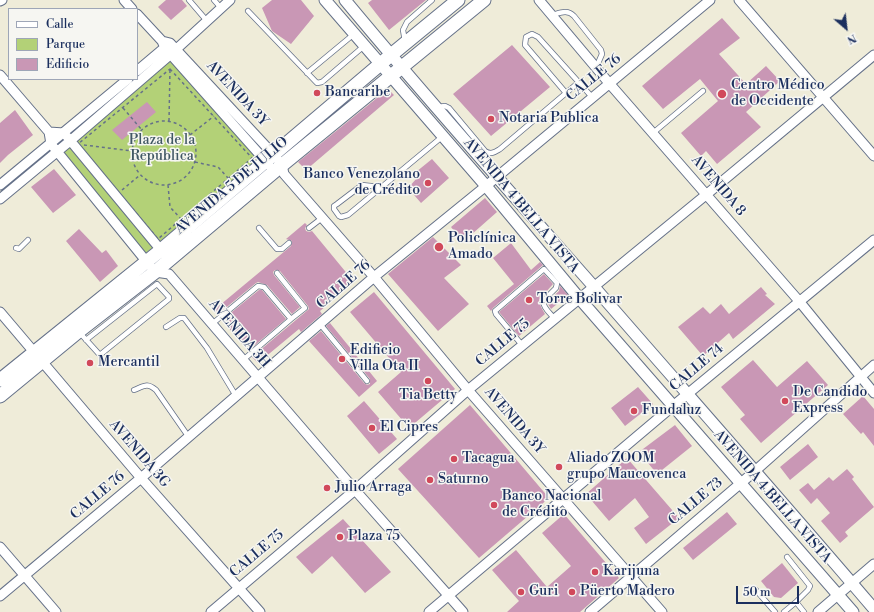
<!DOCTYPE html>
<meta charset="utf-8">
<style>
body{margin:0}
#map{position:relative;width:874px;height:612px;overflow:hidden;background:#efecd9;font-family:"Libre Bodoni",serif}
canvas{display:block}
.legend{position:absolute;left:8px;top:8px;width:130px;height:72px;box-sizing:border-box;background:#f6f6f2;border:1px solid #9ea6b7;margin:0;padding:5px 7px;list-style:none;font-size:12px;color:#1b2f5e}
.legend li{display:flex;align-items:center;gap:8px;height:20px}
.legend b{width:20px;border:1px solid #9ea6b7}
.north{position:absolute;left:826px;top:8px;width:40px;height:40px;-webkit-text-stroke:3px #f6f6f2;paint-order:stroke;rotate:152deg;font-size:11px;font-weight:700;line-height:16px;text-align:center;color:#1b2f5e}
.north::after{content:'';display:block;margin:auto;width:14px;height:18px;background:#1b2f5e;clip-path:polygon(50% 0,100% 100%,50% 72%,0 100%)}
.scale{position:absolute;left:736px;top:586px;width:63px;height:18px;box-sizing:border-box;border:2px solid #1b2f5e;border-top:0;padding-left:5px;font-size:12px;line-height:14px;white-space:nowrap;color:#1b2f5e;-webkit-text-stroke:3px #f6f6f2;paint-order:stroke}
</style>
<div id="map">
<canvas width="874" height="612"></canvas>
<ul class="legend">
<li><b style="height:5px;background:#fff"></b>Calle</li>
<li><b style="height:11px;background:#b3d177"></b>Parque</li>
<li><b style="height:11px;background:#c997b5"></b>Edificio</li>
</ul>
<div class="north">N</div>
<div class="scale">50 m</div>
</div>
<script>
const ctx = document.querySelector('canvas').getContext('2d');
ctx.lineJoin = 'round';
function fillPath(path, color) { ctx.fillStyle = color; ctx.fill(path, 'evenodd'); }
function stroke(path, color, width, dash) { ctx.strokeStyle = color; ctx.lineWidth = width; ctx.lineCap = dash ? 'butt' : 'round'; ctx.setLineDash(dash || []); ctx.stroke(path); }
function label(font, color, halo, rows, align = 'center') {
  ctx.font = font + ' "Libre Bodoni",serif'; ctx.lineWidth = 3; ctx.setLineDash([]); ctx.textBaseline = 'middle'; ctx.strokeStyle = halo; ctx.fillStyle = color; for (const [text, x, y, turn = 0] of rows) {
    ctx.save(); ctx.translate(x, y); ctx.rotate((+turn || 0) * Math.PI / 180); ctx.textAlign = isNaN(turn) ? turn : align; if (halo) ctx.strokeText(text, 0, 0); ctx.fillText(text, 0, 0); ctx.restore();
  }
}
const green = new Path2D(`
 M171,50L268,152L140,258L53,150Z`);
const building = new Path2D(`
 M166,0H182L187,6L171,20L158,7Z
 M272,0H301L314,16L291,44L272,31L262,8Z
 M372,0H426L389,30L368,3Z
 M722,18L740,38L719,54L746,84L766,66L780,81L746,112L761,127L717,164L706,151L701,156L681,133L718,101L700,79L663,109L642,86Z
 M512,45L550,87L491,136L453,94Z
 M388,89L394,95L306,170L298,162Z
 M147,102L156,112L122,140L112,130Z
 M15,110L33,135L8,155L0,163V123Z
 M432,159L449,178L421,203L408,188L417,178L416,172Z
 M54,169L76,195L53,213L31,187Z
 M485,198L497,212L463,242L451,227Z
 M305,223L307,225L305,228L306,231L309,232L312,231L354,282L320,311L322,314L301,332L299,329L258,363L252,357L309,309L308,306L280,271L275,270L273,272L274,275L300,307L292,314L267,285L258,282L256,283L217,315L214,310L291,246L292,241L286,239Z
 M79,229L102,253L106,250L118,266L100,282L66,241Z
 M433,237L461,265L444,278L469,304L438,331L388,274Z
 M511,243L531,270L540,262L543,265L493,308L491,311L487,306L514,284L493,258Z
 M544,274L553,284L539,300L541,307L545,314L519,336L499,312Z
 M560,286L568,295L551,309L547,302L559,291Z
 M761,287L767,294L765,295L775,304L733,339L729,333L703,356L678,327L703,307L710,314L721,304L729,314Z
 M259,290H262L286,319L248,351L222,320Z
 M374,292L455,389L409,428L378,392L401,372L350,312Z
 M330,323L377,381L359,397L309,341L321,331L364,383L367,385L370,384V379L326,326Z
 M753,360L777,387L807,361L828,385L761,443L740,419L745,415L721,387Z
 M638,387L653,404L625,426L611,408Z
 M863,396L874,409V446L863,432L861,434L843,414Z
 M364,401L397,439L379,454L347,416Z
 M470,405L549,498L479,558L398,469Z
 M675,425L692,446L657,474L639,452Z
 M808,444L818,457L790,480L780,467Z
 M627,458L679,518L646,544L634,528L649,517L635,498L609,521L586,494Z
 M847,469L854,477L852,479L874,507L845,532L848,536L840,543L821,521L830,513L817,498L811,504L799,490L808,483L814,490L829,477L833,481Z
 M727,512L737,524L693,560L683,548Z
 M564,514L619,578L580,612H507L519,601L492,570L516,550L547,587L571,566L542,533Z
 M343,519L391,572L365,593L332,556L312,574L296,557Z
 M782,563L798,583L781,598L774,597L761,581Z`);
const path = new Path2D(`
 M170,69L252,158L158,239L78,144Z
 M123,108L142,130
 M169,121L170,69
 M132 153a32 32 0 1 1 64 0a32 32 0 1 1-64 0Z
 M190,135L214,116
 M84,145L132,151
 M195,162L218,167L228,178
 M168,185L170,207L181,219
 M122,190L140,175`);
const service = new Path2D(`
 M189,0L207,21
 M214,0L221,8
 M248,11L317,83L322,82L364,46
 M552,15C560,13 567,9 574,16L601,50L602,54L596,68
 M405,42L403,30L407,22L432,0
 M307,73L354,34
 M566,93L579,82
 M438,107L445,106L449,108L485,151C491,155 495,152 500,149L566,93L525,45L526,37L532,34L538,37L592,97
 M653,133L703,91
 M380,187L362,185L337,204L334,206V209L339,216L341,217L348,215L443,136
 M259,228L277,249H282L289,243
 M309,228L322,218
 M16,248L19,249L28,240
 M277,273L305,308L291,319
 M212,324L258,286L264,287L291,319L243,360
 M320,324L367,381
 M166,327L180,318H184L207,348L236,396
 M80,333L99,354H101L169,299V297L157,284L86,340
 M522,345L496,314L495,311L544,269L557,283L556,288L543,301C543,308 550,313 554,318
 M134,390C144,386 147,382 156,390L188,436
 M787,557L810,586L808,590L796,602
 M755,589L775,612
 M784,612L796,602L804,612`);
const minor = new Path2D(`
 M124,0L132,9
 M539,0L609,83L799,301L874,393
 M739,0L874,156
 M0,1L2,0
 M137,14L162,41L165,48L269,165
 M162,41L170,43L274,155L282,165L284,174L374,277L468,390L662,612
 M137,71L169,44
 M0,75L49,132L51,144L155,272L169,274L355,490L463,612
 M49,132L64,133L165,255
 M0,185L128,79
 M0,199L70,141L171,54L230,0
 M0,312L141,478L260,612
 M0,547L56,612
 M0,596L141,478L374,277L486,186L710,0
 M211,612L355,490L468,390L707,194L874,55
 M429,612L673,406L874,240
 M590,612L755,471L874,365
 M818,612L874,564`);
const tertiary = new Path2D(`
 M325,0L486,186L579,298L853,612
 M345,0C426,98 511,193 595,288C688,395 782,501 874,609`);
const secondary = new Path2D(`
 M0,380L161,250L391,55L458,0
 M0,396L79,331L155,272L282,165L484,0`);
const markers = [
 [317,93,4,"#d1495b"],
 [722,94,5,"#d1495b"],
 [491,119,4,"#d1495b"],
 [428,183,4,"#d1495b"],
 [439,247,5,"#d1495b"],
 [529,300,4,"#d1495b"],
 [342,359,4,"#d1495b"],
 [90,363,4,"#d1495b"],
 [428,381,4,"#d1495b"],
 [785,401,4,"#d1495b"],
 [634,411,4,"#d1495b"],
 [372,428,4,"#d1495b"],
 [454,459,4,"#d1495b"],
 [559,467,4,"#d1495b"],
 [430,480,4,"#d1495b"],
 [327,488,4,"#d1495b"],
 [494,505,4,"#d1495b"],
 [340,537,4,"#d1495b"],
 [595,572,4,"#d1495b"],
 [521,592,4,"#d1495b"],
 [572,592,4,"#d1495b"]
];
const streetNames = [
 ["CALLE 76",594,78,-39],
 ["AVENIDA 3Y",237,94,47],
 ["AVENIDA 5 DE JULIO",232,186,-40],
 ["AVENIDA 8",718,186,49],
 ["AVENIDA 4 BELLA VISTA",521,206,50],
 ["CALLE 76",344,285,-41],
 ["AVENIDA 3H",239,334,49],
 ["CALLE 75",503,343,-40],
 ["CALLE 74",697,368,-40],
 ["AVENIDA 3Y",514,421,49],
 ["AVENIDA 3G",139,454,49],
 ["CALLE 76",98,496,-40],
 ["AVENIDA 4 BELLA VISTA",772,497,49],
 ["CALLE 73",696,502,-40],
 ["CALLE 75",257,554,-40]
];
const poiNames = [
 ["Centro Médico",731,86],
 ["de Occidente",731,102],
 ["Bancaribe",325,93],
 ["Notaria Publica",499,119],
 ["Banco Venezolano",420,175,"right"],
 ["de Crédito",420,191,"right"],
 ["Policlínica",448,239],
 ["Amado",448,255],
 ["Torre Bolivar",537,300],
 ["Edificio",350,351],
 ["Villa Ota II",350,367],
 ["Mercantil",98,363],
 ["De Candido",793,393],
 ["Express",793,409],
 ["Tia Betty",428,396,"center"],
 ["Fundaluz",642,411],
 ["El Cipres",380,428],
 ["Tacagua",462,459],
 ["Aliado ZOOM",567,459],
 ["grupo Maucovenca",567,475],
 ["Saturno",438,480],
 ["Julio Arraga",335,488],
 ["Banco Nacional",502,497],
 ["de Crédito",502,513],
 ["Plaza 75",348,537],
 ["Karijuna",603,572],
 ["Guri",529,592],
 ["Püerto Madero",580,592]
];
const parkNames = [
 ["Plaza de la",162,141],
 ["República",162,157]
];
fillPath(green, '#b3d177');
fillPath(building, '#c997b5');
stroke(service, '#657189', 6);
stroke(minor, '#657189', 11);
stroke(tertiary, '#657189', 13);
stroke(secondary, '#657189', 15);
stroke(path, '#657189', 1.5, [3, 3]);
stroke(service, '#fff', 4.5);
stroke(minor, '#fff', 9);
stroke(tertiary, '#fff', 11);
stroke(secondary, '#fff', 13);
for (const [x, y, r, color] of markers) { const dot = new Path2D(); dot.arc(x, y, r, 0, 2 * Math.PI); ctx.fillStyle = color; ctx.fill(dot); stroke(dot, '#f6f6f2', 1.5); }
label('14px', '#1b2f5e', '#f6f6f2', streetNames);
label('14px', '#1b2f5e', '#f6f6f2', poiNames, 'left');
label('14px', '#415864', '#f6f6f2', parkNames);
</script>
